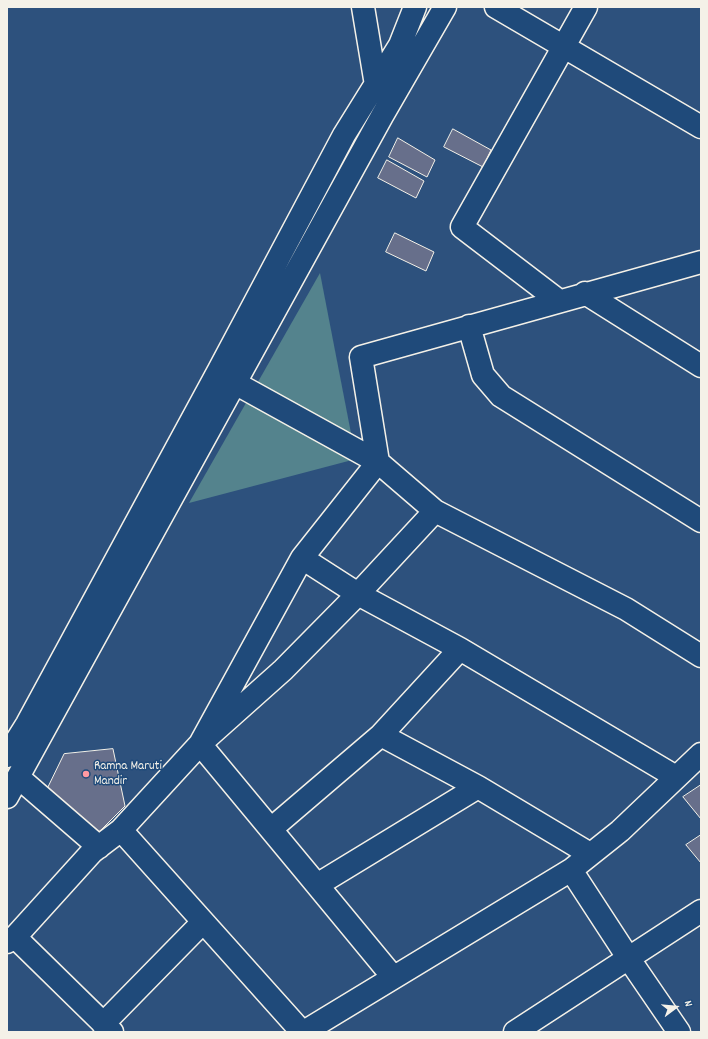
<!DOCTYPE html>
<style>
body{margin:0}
#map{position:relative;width:708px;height:1039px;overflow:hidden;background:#2d517d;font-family:Dekko,sans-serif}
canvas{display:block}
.frame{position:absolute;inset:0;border:8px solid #f4f1e8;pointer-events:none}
.north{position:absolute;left:656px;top:987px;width:40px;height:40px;-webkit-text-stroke:3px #1f4a7a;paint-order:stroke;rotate:74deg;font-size:11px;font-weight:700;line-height:16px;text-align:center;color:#f4f1e8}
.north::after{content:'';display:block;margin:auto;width:14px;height:18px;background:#f4f1e8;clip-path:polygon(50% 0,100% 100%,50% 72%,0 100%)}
</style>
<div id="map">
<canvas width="708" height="1039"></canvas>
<div class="frame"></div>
<div class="north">N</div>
</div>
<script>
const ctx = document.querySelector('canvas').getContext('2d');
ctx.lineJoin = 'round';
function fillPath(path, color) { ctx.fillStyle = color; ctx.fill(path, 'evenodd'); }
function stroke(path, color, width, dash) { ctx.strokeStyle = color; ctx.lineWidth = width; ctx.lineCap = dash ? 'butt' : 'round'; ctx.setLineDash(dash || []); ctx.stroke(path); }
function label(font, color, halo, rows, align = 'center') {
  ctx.font = font + ' Dekko,sans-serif'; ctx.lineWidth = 3; ctx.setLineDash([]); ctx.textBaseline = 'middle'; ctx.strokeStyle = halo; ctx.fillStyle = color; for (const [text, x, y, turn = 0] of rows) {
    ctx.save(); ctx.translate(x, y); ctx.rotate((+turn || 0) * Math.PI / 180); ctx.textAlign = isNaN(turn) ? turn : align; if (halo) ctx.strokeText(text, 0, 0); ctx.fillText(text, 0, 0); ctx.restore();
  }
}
const green = new Path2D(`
 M320,273L356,459L189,503Z`);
const building = new Path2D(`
 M453,129L491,150L483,167L444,147Z
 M398,138L435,160L427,177L389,157Z
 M387,160L424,181L416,198L378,178Z
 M395,233L434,252L426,271L386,252Z
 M113,749L125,806L97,834L45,793L64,754Z
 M701,785V819L683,797Z
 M701,835V863L686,845Z`);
const minor = new Path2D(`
 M363,7L376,85
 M496,7L701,127
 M585,293L701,366
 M559,301L462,227L586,7
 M469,326L483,375L501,396L701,521
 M235,383L378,462L302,558L358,594L460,649L381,735L478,787L317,885L393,977
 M435,511L626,609L701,656
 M302,558L200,744L317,885
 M460,649L676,777
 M7,756L27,724L219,370L344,135L400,45L415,7
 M18,777L99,847
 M478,787L590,854
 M7,797L382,116L445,7
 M271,829L381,735
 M121,830L302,1032
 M571,870L629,959L679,1032
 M15,937L112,1032
 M7,942L15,937L92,852L121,830L200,744L283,670L358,594L435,511L378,462L361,357L701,262
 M103,1024L203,922
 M304,1032L571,870L620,831L701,754
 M515,1032L701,911`);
const markers = [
 [86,774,4,"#ff9aa2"]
];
const poiNames = [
 ["Ramna Maruti",94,767],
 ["Mandir",94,782]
];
fillPath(green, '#54838d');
fillPath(building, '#676f8b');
stroke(building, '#f4f1e8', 1);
stroke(minor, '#f4f1e8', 25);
stroke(minor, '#1f4a7a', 22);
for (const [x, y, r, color] of markers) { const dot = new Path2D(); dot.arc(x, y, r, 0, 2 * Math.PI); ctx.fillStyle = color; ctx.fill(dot); stroke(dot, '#1f4a7a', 1.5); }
label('13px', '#f4f1e8', '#1f4a7a', poiNames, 'left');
</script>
